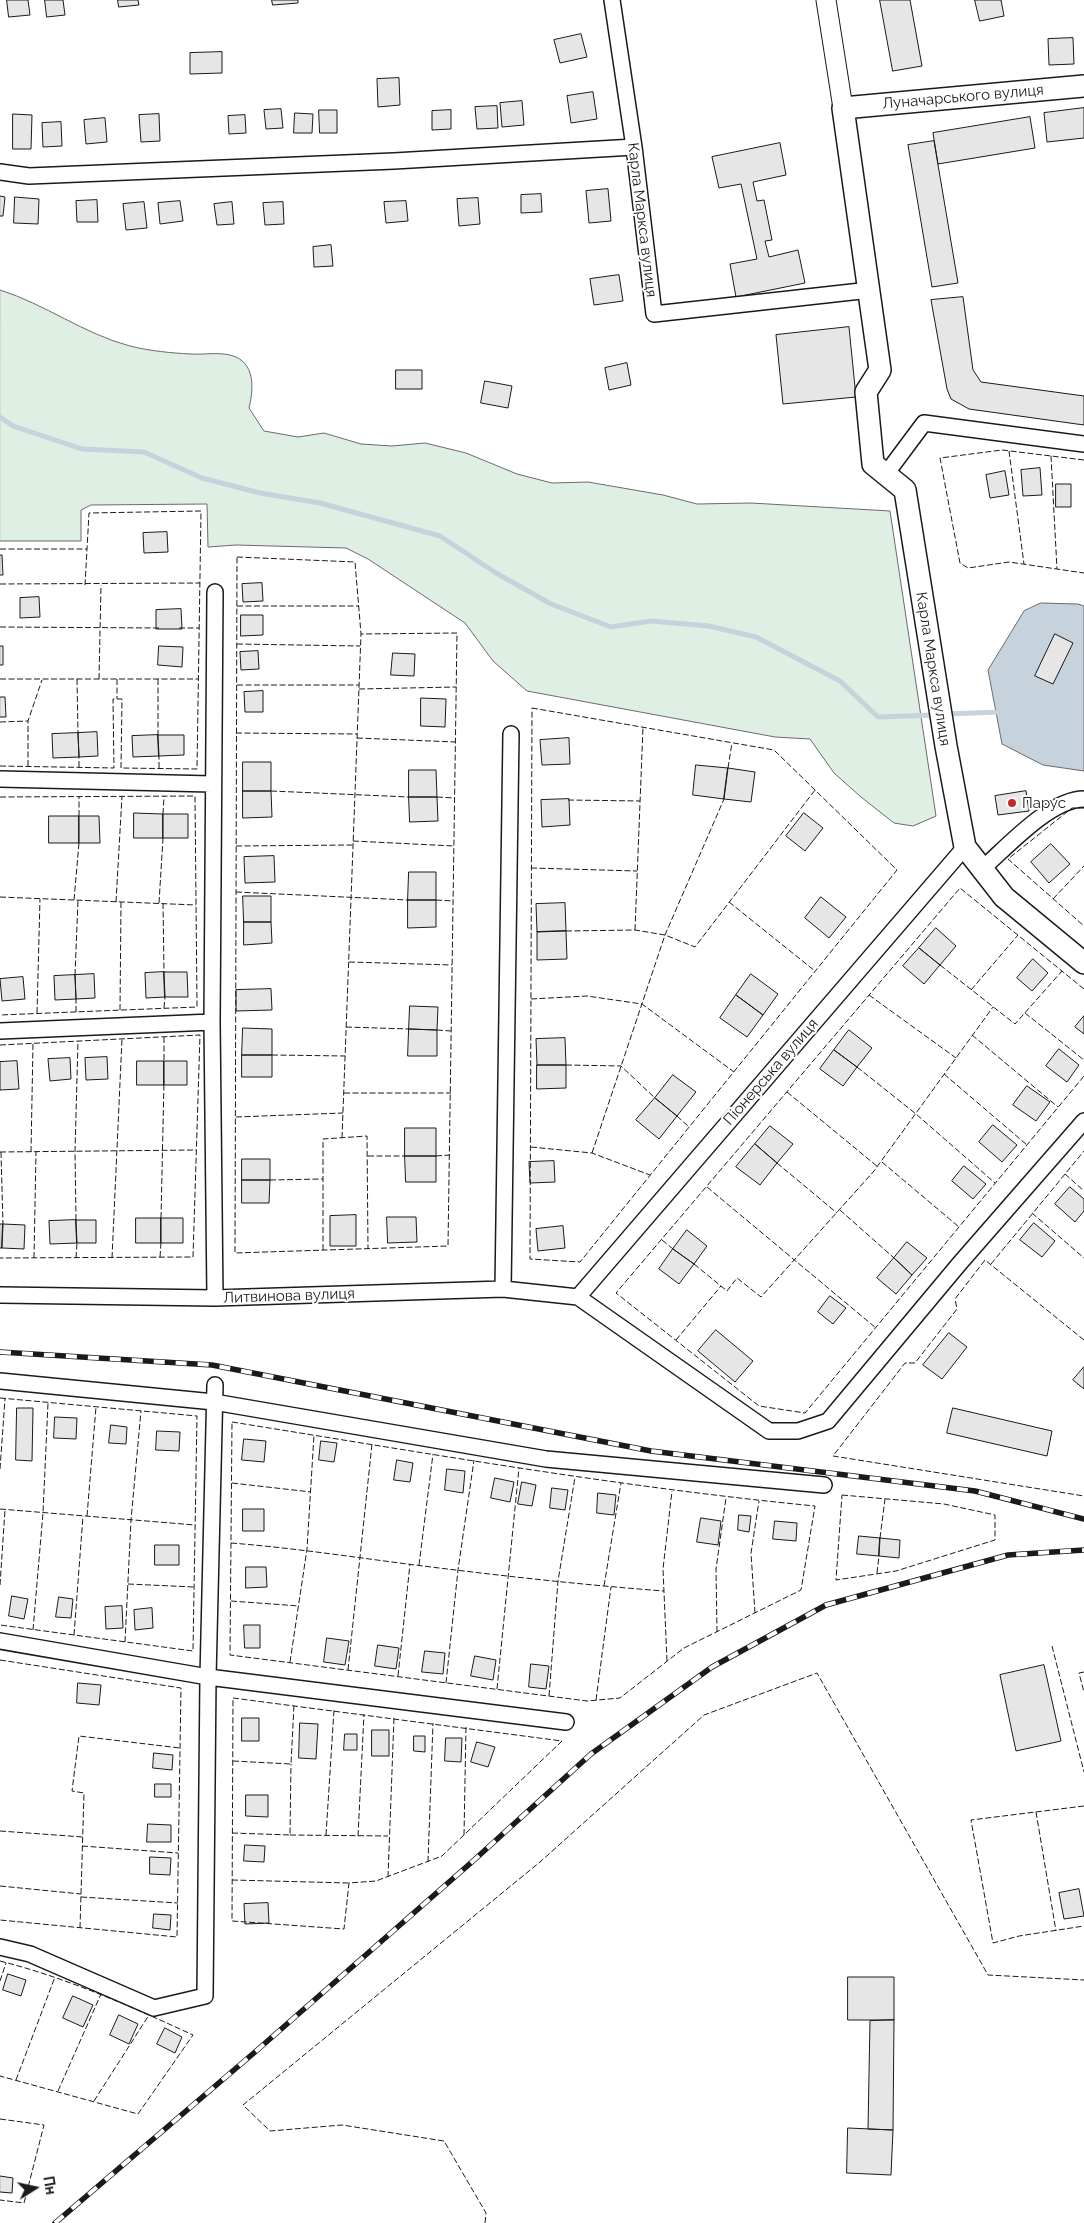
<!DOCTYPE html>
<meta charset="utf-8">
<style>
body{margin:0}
#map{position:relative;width:1084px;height:2223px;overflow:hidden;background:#fff;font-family:Raleway,sans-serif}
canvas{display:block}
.north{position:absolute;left:10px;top:2163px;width:50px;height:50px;-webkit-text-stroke:4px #fff;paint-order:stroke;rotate:80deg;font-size:14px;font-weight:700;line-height:20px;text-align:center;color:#1a1a1a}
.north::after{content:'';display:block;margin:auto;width:18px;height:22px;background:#1a1a1a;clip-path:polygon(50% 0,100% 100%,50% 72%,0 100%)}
</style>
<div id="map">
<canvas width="1084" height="2223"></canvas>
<div class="north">Пн</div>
</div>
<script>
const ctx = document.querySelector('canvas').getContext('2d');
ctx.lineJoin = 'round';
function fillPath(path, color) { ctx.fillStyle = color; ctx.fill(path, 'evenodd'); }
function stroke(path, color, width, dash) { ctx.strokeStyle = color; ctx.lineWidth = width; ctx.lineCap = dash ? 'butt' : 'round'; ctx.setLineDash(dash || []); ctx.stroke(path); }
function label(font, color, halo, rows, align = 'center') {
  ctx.font = font + ' Raleway,sans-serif'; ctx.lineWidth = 4; ctx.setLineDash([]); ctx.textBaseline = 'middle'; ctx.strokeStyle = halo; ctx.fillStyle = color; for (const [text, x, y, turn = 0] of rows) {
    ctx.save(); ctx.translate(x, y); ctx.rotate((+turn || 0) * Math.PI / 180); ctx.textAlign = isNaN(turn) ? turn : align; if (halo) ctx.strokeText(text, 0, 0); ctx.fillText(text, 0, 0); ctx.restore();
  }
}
const green = new Path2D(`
 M0,290C45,304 84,334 130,346C150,351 171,353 191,354C205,355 222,351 236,357C256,366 253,392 249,408L264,431L298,437L324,433L361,444L392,446L425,443L466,453L517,474L552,483L588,482L663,495L697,504L751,503L890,511L936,816L913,826L894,823L861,797L834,773L810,739L775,737L527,691L493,661L465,623L368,559L346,548L236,545L208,547L207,504L91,505L81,510V541H0Z`);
const water = new Path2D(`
 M1041,603L1078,604L1084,606V771L1043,765L1002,744L988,670L1024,611Z`);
const stream = new Path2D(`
 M0,417L13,426L82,449L144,452L202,478L260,493L320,503L440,536L496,573L551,604L611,627L651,621L709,626L756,637L840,681L878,717L935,715
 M946,714L1002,712`);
const building = new Path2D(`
 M7,0H28L30,15L9,17Z
 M45,0H63L65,15L47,17Z
 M118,0H138L139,5L119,7Z
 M272,0H298V3L273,5Z
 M880,0H910L922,66L893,71Z
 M975,0H1001L1004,16L980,21Z
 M581,34L587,57L560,63L554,40Z
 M1073,38L1074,64L1049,65L1048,39Z
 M222,52V73L190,74V53Z
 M399,78L400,105L378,107L377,79Z
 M593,92L597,119L571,123L567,96Z
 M522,101L524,125L502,127L500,103Z
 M497,106L498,128L477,129L475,107Z
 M1084,108V138L1047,142L1044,113Z
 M281,109L283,128L266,129L264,110Z
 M319,110H337V133H320Z
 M451,110V129L432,130V111Z
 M295,113L313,114L312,133H294Z
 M13,114L32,115L31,149H13Z
 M159,114L160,141L141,142L139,115Z
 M245,115L246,133L229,134L228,116Z
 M1030,117L1035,148L938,164L933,133Z
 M105,118L107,142L86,144L84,120Z
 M61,122L62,146L43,147L42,123Z
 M934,141L958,283L932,287L908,145Z
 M780,143L786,175L753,182L757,201L764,200L772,240L765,241L769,257L798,250L805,283L736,297L730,264L757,259L741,184L719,188L712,157Z
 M608,189L611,221L589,223L586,191Z
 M541,194L542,212L521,213V195Z
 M0,196L5,197L3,216H0Z
 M15,197L39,199L38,224L14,223Z
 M478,198L480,224L459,226L457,199Z
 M97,200L98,222H77L76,201Z
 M180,201L183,221L160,224L158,203Z
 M406,201L408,221L386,223L384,202Z
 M144,202L147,228L126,230L123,204Z
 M232,202L234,224L217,225L214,204Z
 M283,202L284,224L265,225L263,203Z
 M331,245L333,266L314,267L313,247Z
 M619,275L623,301L594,305L590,279Z
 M963,297L973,370L981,382L1084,396V425L969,409L951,399L947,389L931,300Z
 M849,327L856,397L783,404L776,335Z
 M627,363L631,385L609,390L605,368Z
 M396,370H422V389H396Z
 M485,381L512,386L508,408L481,403Z
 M1040,468L1042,495L1023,496L1021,470Z
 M1005,471L1009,495L990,498L986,475Z
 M1056,484H1071V507H1056Z
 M167,532L168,552L144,553L143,533Z
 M0,555H2L3,575H0Z
 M262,583L263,601L243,602L242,584Z
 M39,597L40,617L20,618V598Z
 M181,609L182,629H156V610Z
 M241,615H263V635L241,636Z
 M1055,634L1073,643L1053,684L1035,676Z
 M0,646H3V665H0Z
 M159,646L183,647L182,667L158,665Z
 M258,651L259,669L241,670L240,652Z
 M393,653L415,654L414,676L391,675Z
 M263,691V712H245L244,692Z
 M0,697H5L6,717H0Z
 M421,698L446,699L445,727L421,726Z
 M97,732L98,756L79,757L78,733Z
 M78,733L79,757L53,758L52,734Z
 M158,735H184V755L159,756Z
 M158,735L159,756L133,757L132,736Z
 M569,738L570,764L542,765L540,740Z
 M243,762H271V791H243Z
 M696,765L728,768L724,799L693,795Z
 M728,768L755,772L751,802L724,799Z
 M409,770H436L437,797H409Z
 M243,791H271L272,817L243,818Z
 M1026,791L1029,811L998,815L995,796Z
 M409,797H437L438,821L410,822Z
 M569,799L570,825L542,827L541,800Z
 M134,813L163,814V838H134Z
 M804,813L823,828L805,851L786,836Z
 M163,814H188V838H163Z
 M49,816H79V843H49Z
 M79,816H99L100,843H79Z
 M1051,844L1070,864L1049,883L1031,862Z
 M274,856L275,882L245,883L244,857Z
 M409,872H436V900H408Z
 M243,896H271V922H244Z
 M821,897L846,917L829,938L805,918Z
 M408,900H436V927L408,928Z
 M565,903L566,931L537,932L536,904Z
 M244,922H271L272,943L244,945Z
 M936,928L956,946L940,965L919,948Z
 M566,931L567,959L537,960V932Z
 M919,948L940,965L924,984L903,966Z
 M1033,959L1048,973L1032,991L1017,978Z
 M164,972H187L188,997H165Z
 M164,972L165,997L146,998L145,973Z
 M94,974L95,998L76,999L75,975Z
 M751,974L778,994L763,1015L736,995Z
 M75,975L76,999L55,1000L54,976Z
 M23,977L25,999L2,1001L0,979Z
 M271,989L272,1010L236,1011V990Z
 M736,995L763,1015L747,1037L720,1018Z
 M410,1006L438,1007L437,1030L409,1029Z
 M1084,1016V1034L1075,1027Z
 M243,1028L272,1029V1055H242Z
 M409,1029L437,1030V1056H408Z
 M849,1030L872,1048L857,1067L834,1050Z
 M565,1038L566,1065H537L536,1039Z
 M1059,1049L1079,1065L1067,1082L1046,1066Z
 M834,1050L857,1067L843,1086L820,1069Z
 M242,1055H272V1077H242Z
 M107,1057L108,1079L86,1080L85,1058Z
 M70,1058L71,1079L50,1081L48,1059Z
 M17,1061L19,1089L0,1090V1062Z
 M137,1061H164V1085H137Z
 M164,1061H187V1085H164Z
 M537,1065H566V1088L537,1089Z
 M673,1075L696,1092L677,1116L655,1098Z
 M1027,1086L1050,1102L1036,1121L1013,1105Z
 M655,1098L677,1116L659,1139L636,1120Z
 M993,1125L1017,1145L1002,1162L979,1142Z
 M770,1126L793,1144L777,1163L755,1144Z
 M405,1128H436V1156H405Z
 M755,1144L777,1163L760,1185L736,1167Z
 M405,1156H436V1182H406Z
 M242,1159H270V1180H242Z
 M554,1161L555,1182L530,1183L529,1162Z
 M964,1166L986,1184L973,1199L952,1181Z
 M242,1180H270L269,1203H242Z
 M1070,1187L1084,1199V1211L1075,1222L1055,1204Z
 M356,1215V1246H330V1216Z
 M387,1217H416L417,1242L388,1243Z
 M136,1218H161V1243H136Z
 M161,1218H183V1243H161Z
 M76,1220H96V1243H77Z
 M76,1220L77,1243L50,1244L49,1221Z
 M1034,1223L1055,1241L1042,1257L1020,1240Z
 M0,1224H3L2,1248H0Z
 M3,1224L25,1225L24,1249L2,1248Z
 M563,1226L565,1248L538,1251L536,1229Z
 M687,1230L707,1246L694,1264L673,1249Z
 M907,1242L927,1258L912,1275L894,1258Z
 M673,1249L694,1264L679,1284L659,1269Z
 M894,1258L912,1275L896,1294L877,1278Z
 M830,1296L846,1308L833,1324L818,1312Z
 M716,1330L753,1361L735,1382L698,1351Z
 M949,1333L967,1347L942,1379L923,1365Z
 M1084,1367V1389L1073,1380Z
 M17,1408H33L32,1461L16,1460Z
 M953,1408L1052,1431L1047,1456L947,1433Z
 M55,1417L77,1418L76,1439L54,1438Z
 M111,1425L127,1427L126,1444L109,1443Z
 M157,1431L180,1432L179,1451L156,1450Z
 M244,1439L266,1441L264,1462L242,1460Z
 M321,1441L337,1443L334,1462L319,1460Z
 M397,1460L413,1463L410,1482L394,1480Z
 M447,1469L465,1471L463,1493L445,1490Z
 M495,1478L514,1482L510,1502L491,1498Z
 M522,1482L536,1485L532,1506L518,1504Z
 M552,1488L568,1490L565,1510L550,1508Z
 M598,1493L616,1495L614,1515L597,1513Z
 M243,1509H264V1531H243Z
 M739,1515L751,1516L749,1532L738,1530Z
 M701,1518L721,1521L718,1545L697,1542Z
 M775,1521L797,1523L796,1541L773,1539Z
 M859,1536L880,1538L879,1556L857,1554Z
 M880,1538L900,1540L899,1558L879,1556Z
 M155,1545H179V1565H155Z
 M246,1567H266L267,1587L246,1588Z
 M12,1596L28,1599L24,1619L9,1616Z
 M59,1597L73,1599L71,1618L56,1617Z
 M122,1606L123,1628L106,1629L105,1607Z
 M152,1608L153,1628L135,1630L134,1610Z
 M244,1625H260V1648H245Z
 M327,1638L349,1641L345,1665L324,1662Z
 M378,1645L399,1648L396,1669L375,1666Z
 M425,1651L445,1653L443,1674L422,1672Z
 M475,1656L496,1660L493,1680L471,1676Z
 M531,1664L549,1666L546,1689L529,1687Z
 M1044,1665L1061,1741L1016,1751L1000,1675Z
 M78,1683L101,1685L99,1705L77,1703Z
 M242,1718H259V1741H242Z
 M300,1723L318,1724L316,1759L299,1758Z
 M372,1730H389V1756H372Z
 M345,1734H357V1750H344Z
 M414,1736H425V1752L414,1751Z
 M446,1738H462L461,1762L445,1761Z
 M477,1742L495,1747L488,1767L471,1762Z
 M154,1753L173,1755L172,1770L153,1768Z
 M155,1784H171V1797H155Z
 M246,1795H268V1817L246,1816Z
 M148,1824L171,1825V1842H147Z
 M245,1845L265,1846L264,1862L244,1861Z
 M150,1857L171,1858L170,1875L150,1874Z
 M1079,1889L1084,1916L1064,1919L1059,1893Z
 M268,1903L269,1923L245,1924L244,1904Z
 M154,1914L171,1915L170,1930L153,1928Z
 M8,1974L26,1980L21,1996L3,1990Z
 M848,1977H894V2020H848Z
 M73,1996L93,2005L83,2027L63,2018Z
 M119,2015L138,2024L129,2044L110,2035Z
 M894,2020L893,2130L868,2129L870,2021Z
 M165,2028L182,2037L175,2053L157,2044Z
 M848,2128L893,2130L891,2175L847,2173Z
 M0,2176L13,2178L12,2193L0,2192Z`);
const minor = new Path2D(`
 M612,0L634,147L654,314L870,290
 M0,172L29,176L394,161L634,147
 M886,474L924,423L1084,444
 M215,592L212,1022L215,1298
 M0,779L212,784
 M982,869C1007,847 1050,799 1084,799
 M0,1031L212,1022
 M503,1289L511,734
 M0,1295L215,1298L503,1289L578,1297L769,1431H798L828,1421L960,1263L1084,1121
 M578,1297L965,847
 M0,1381L214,1402L546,1459L824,1485
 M0,1641L208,1677L566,1722
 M0,1947L30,1954L154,2008L205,1996L208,1677L215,1385`);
const tertiary = new Path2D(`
 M826,0L843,108`);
const secondary = new Path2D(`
 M1084,86L843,108L880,370L866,392L873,464L905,490L946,746L965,847L1004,897L1084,963`);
const rail = new Path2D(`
 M0,1352L212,1365L651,1451L975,1491L1084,1519
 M55,2223L255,2052L473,1861L591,1754L712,1667L826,1605L1008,1555L1084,1550`);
const fence = new Path2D(`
 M1009,451L1024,564
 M1051,456L1057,569
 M1084,460L1002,450L940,458L960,563L968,568L1009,562L1084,573
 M0,549H87
 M237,557L355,562L361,634L457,633L448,1246L235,1253Z
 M0,584L200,583
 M237,606H359
 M0,627L159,628
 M179,628H199
 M237,644L360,646
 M0,679H198
 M77,679L78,733
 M99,679L101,585
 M117,679V699
 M158,679V735
 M237,685H359
 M359,689L456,687
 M532,708L774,750L897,870L580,1262L530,1259Z
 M0,722L28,721
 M236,733L357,734
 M357,738L455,742
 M0,766L114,768L113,699H122L121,768L197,769L201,511L89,513L85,585
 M28,766V721L42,680
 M79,767V757
 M159,768V756
 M728,768L732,743
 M271,791L409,797
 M0,797L195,796L197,1007L0,1015
 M437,797L455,798
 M568,800L640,801
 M1084,808H1072L1008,859L1084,926
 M163,814L164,796
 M79,816V796
 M353,841L454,846
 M236,846L353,845
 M531,868L637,871
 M236,892L408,900
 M0,897L196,905
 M1053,899L1084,866
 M74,900L79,843
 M436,900L453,901
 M116,902L122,796
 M729,902L815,971
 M159,903L163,838
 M163,903L164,972
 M635,930L643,727
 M566,931L635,930L665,935L695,947L815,790
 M349,962L452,965
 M940,965L1015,1024L1062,971
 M75,975L78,900
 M1084,989L960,888L616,1293L759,1406L805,1413L1084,1076
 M971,990L1018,935
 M869,995L956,1058
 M531,999L587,996L642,1004L734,1072
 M164,1008L165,997
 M120,1010L121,902
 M76,1012V999
 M37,1013L40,899
 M1025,1013L1084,1060
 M346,1027L409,1029
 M437,1030L451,1031
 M972,1035L1058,1107
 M164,1037V1061
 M0,1045L200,1035L193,1257L0,1258
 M272,1055L345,1056
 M566,1065L621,1066L655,1098
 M857,1067L916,1114L995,1183
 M944,1074L1027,1145
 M787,1092L878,1167
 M344,1093H451
 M677,1116L689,1127
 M236,1117L343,1113
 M342,1138L361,634
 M531,1147L592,1153L650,1175
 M0,1152L196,1150
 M1,1152L3,1224
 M31,1152L33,1044
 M592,1153L665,935L724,799
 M368,1156H405
 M436,1156L450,1155
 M882,1162L959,1227
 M777,1163L837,1213
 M1065,1174L1084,1191
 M270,1180L323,1179
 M707,1187L876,1328
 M840,1210L894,1258
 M1032,1213L1084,1258
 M161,1218L164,1081
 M76,1220L75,1152L78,1041
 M662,1240L673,1249
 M323,1250V1139L367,1136L368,1249
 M160,1257L161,1243
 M34,1258L36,1152
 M76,1258L77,1243
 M112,1258L122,1039
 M694,1264L727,1291L737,1278L761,1297L874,1171L993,1007
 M991,1264L1084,1151
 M676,1340L721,1286
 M1084,1340L985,1260L955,1299L957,1309L915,1363H905L833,1456L1084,1496
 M0,1398L197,1416L193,1651L0,1625
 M232,1422C426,1453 619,1487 815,1506L801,1590L684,1648L620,1698L587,1701L230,1655Z
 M0,1469L5,1399
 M232,1483L311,1492
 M842,1495L944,1504L995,1515V1540L896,1571L836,1580Z
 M0,1509L195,1525
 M87,1516L96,1407
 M880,1538L885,1499
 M231,1543C295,1548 359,1558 423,1566C503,1576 584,1585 664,1591
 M419,1565L433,1454
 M877,1573L879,1556
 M128,1584L194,1587
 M0,1585L5,1510
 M604,1586L621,1483
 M231,1601L299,1606
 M755,1613L751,1553L759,1501
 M33,1630L43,1513L48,1403
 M717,1632L716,1569L726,1498
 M74,1635L83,1516
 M125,1642L131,1520L141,1411
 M1052,1646L1084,1772
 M0,1660L181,1688L177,1937L0,1920
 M667,1661L663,1569L672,1491
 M290,1662L307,1549L314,1435
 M348,1670L372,1444
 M1084,1672L1079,1673L1084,1692
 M398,1676L410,1564
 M446,1683L458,1570L474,1460
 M497,1689L519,1468
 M549,1696L558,1581L575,1477
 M233,1698L562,1741L442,1856L376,1881L349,1883L344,1929L232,1921Z
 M596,1700L611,1587
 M233,1761L291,1764L294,1705
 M1084,1806L971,1820L993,1943L1019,1936L1084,1926
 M1036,1812L1056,1931
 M0,1831L83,1837
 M232,1833L290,1835L291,1764
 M290,1835L388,1836
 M326,1835L334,1710
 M464,1835L466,1727
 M358,1836L364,1714
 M82,1846L178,1853
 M428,1862L433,1723
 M388,1877L394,1718
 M232,1880L349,1883
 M0,1886L81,1894
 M81,1897L178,1903
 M80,1928L84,1793L72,1791L79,1736L180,1748
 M0,1961C67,1978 130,2006 193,2035L138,2114L0,2076
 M0,1981L6,1963
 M16,2080L55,1977
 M58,2091L101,1994
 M94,2101L149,2015
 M0,2119L44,2125L24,2203L0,2200
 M485,2223L486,2213L444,2141L342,2125L270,2131L243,2105L540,1862L704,1715L817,1673L988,1975L1084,1980`);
const markers = [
 [1012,803,5,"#c62828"]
];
const streetNames = [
 ["Луначарського вулиця",963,97,-5],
 ["Карла Маркса вулиця",642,220,83],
 ["Карла Маркса вулиця",933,669,81],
 ["Піонерська вулиця",771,1072,-49],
 ["Литвинова вулиця",289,1296,-2]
];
const poiNames = [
 ["Парус",1022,803]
];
fillPath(green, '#e0efe3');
stroke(green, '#6a6a6a', 1);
fillPath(water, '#c6d2dc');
stroke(water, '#6a6a6a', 1);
stroke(stream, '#c6d2dc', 5);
fillPath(building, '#e6e6e6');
stroke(building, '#1a1a1a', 1);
stroke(minor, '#1a1a1a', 18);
stroke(tertiary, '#1a1a1a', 21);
stroke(secondary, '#1a1a1a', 24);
stroke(minor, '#fff', 15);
stroke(tertiary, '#fff', 19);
stroke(secondary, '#fff', 21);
stroke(rail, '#1a1a1a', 5.5);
stroke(rail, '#fff', 4, [11]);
stroke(fence, '#1a1a1a', 1, [6, 2.5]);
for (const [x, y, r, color] of markers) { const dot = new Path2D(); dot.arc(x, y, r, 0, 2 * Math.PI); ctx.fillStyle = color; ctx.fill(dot); stroke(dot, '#fff', 2); }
label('15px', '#1a1a1a', '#fff', streetNames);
label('15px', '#1a1a1a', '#fff', poiNames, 'left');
</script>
